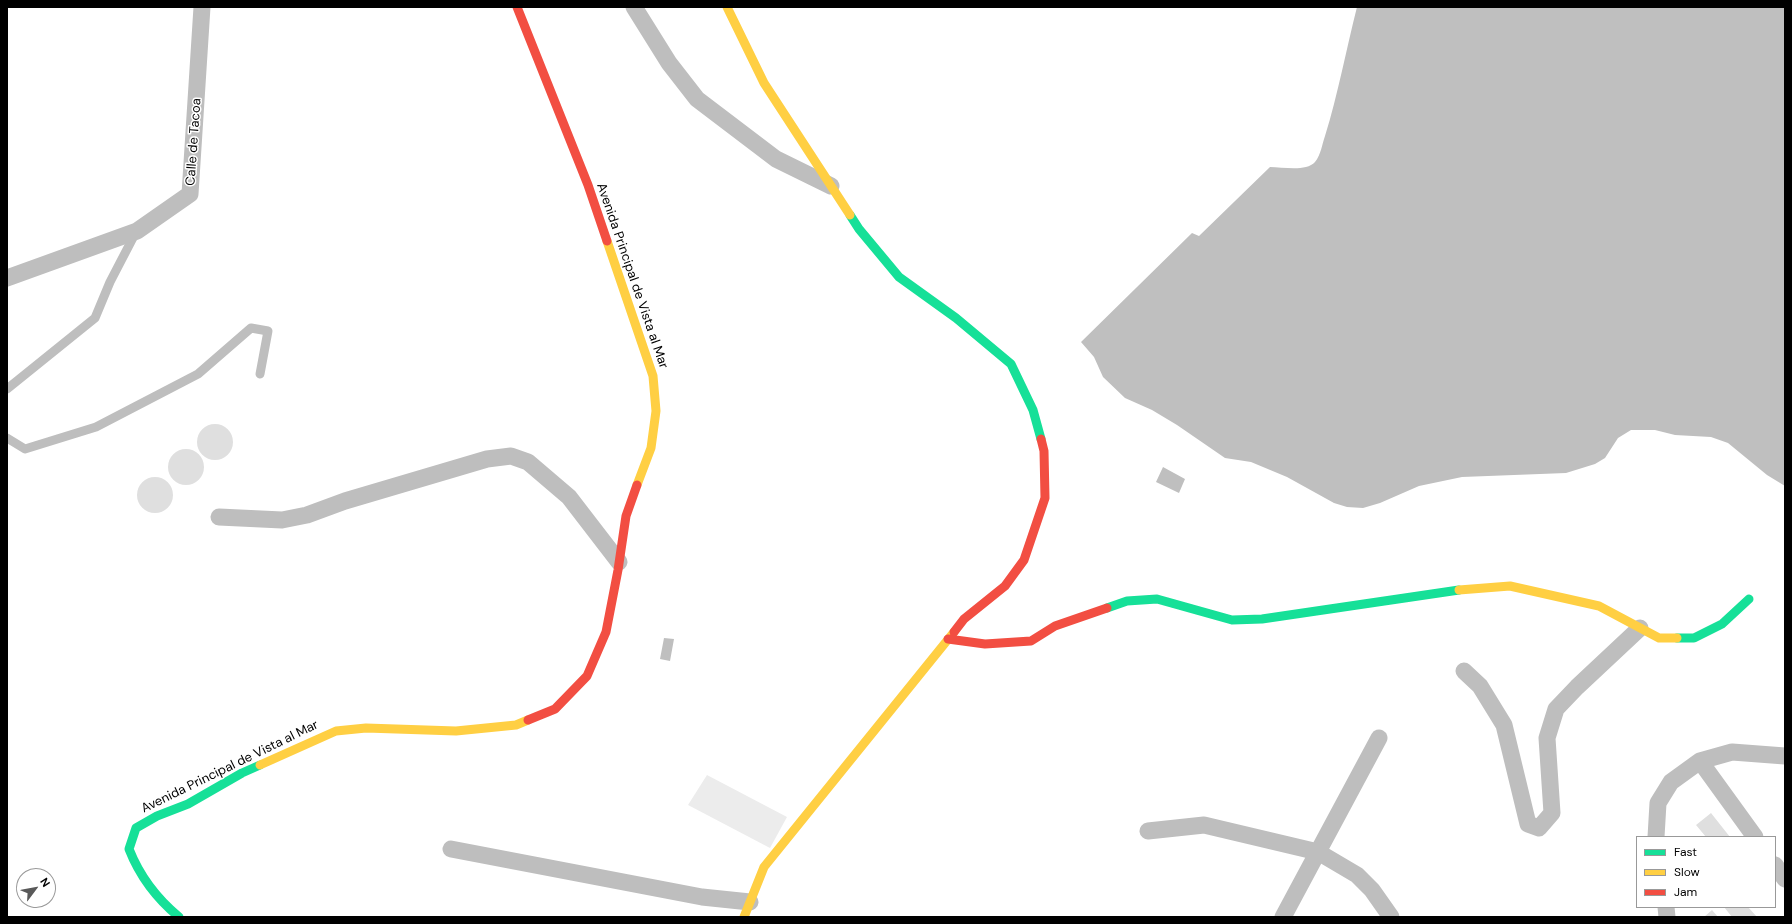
<!DOCTYPE html>
<style>
body{margin:0}
#map{position:relative;width:1792px;height:924px;overflow:hidden;background:#fff;font-family:"DM Sans",sans-serif}
canvas{display:block}
.frame{position:absolute;inset:0;border:8px solid #000;pointer-events:none}
.legend{position:absolute;left:1636px;top:836px;width:140px;height:72px;box-sizing:border-box;background:#fff;border:1px solid #999;margin:0;padding:5px 7px;list-style:none;font-size:12px;color:#000}
.legend li{display:flex;align-items:center;gap:8px;height:20px}
.legend b{width:20px;border:1px solid #999}
.north{position:absolute;left:16px;top:868px;width:40px;height:40px;box-sizing:border-box;background:#fff;border:1px solid #999;border-radius:50%;rotate:58deg;font-size:11px;font-weight:700;line-height:16px;text-align:center;color:#000}
.north::after{content:'';display:block;margin:auto;width:14px;height:18px;background:#595959;clip-path:polygon(50% 0,100% 100%,50% 72%,0 100%)}
</style>
<div id="map">
<canvas width="1792" height="924"></canvas>
<div class="frame"></div>
<ul class="legend">
<li><b style="height:5px;background:#16e098"></b>Fast</li>
<li><b style="height:5px;background:#ffcf43"></b>Slow</li>
<li><b style="height:5px;background:#f24e42"></b>Jam</li>
</ul>
<div class="north">N</div>
</div>
<script>
const ctx = document.querySelector('canvas').getContext('2d');
ctx.lineJoin = 'round';
function fillPath(path, color) { ctx.fillStyle = color; ctx.fill(path, 'evenodd'); }
function stroke(path, color, width, dash) { ctx.strokeStyle = color; ctx.lineWidth = width; ctx.lineCap = dash ? 'butt' : 'round'; ctx.setLineDash(dash || []); ctx.stroke(path); }
function label(font, color, halo, rows, align = 'center') {
  ctx.font = font + ' "DM Sans",sans-serif'; ctx.lineWidth = 3; ctx.setLineDash([]); ctx.textBaseline = 'middle'; ctx.strokeStyle = halo; ctx.fillStyle = color; for (const [text, x, y, turn = 0] of rows) {
    ctx.save(); ctx.translate(x, y); ctx.rotate((+turn || 0) * Math.PI / 180); ctx.textAlign = isNaN(turn) ? turn : align; if (halo) ctx.strokeText(text, 0, 0); ctx.fillText(text, 0, 0); ctx.restore();
  }
}
const green = new Path2D(`
 M707,775L787,817L770,848L688,805Z`);
const water = new Path2D(`
 M1357,7H1785V486L1767,475L1728,443L1711,437L1675,435L1655,430H1631L1618,438L1605,458L1595,464L1566,473L1462,477L1419,486L1380,503L1363,508L1347,507L1334,503L1287,477L1251,462L1225,458L1177,425L1152,410L1125,398L1103,377L1094,357L1081,342L1192,233L1199,236L1270,167C1283,167 1306,172 1315,162C1321,155 1322,144 1325,136C1338,94 1346,50 1357,7Z
 M1163,467L1185,479L1179,493L1156,482Z
 M664,638L674,639L670,661L660,659Z`);
const building = new Path2D(`
 M197 442a18 18 0 1 1 36 0a18 18 0 1 1-36 0Z
 M168 467a18 18 0 1 1 36 0a18 18 0 1 1-36 0Z
 M137 495a18 18 0 1 1 36 0a18 18 0 1 1-36 0Z
 M1711,813L1730,837H1706L1696,825Z
 M1724,907H1748L1757,917H1732Z
 M1712,910L1718,917H1704Z`);
const lane = new Path2D(`
 M7,389L95,318L110,282L136,232
 M7,438L25,449L96,427L198,374L251,328L268,331L260,374`);
const street = new Path2D(`
 M634,7L669,63L697,99L776,159L831,186
 M7,278L137,231L190,194L202,7
 M219,517L282,520L307,515L345,501L487,459L511,456L528,462L569,497L619,562
 M1464,671L1480,686L1504,725L1528,824L1539,828L1552,813L1547,738L1556,709L1577,687L1640,628
 M1700,761L1755,837
 M1148,831L1204,825L1318,852L1357,875L1372,890L1391,917
 M1656,837L1658,803L1671,782L1700,761L1732,752L1785,756
 M451,849L702,897L750,902
 M1775,865L1785,879
 M1666,907L1667,917
 M1283,917L1379,738`);
const fast = new Path2D(`
 M850,215L859,229L899,277L956,318L1011,364L1033,410L1041,439
 M1107,608L1127,601L1157,599L1232,620L1262,619L1459,590
 M1677,638H1694L1722,624L1749,599
 M179,917C156,898 140,877 129,849L136,828L157,816L188,804L242,773L260,765`);
const slow = new Path2D(`
 M727,7L764,83L850,215
 M607,241L653,376L656,411L651,448L637,485
 M1459,590L1510,586L1599,606L1659,638H1677
 M260,765L336,731L366,728L456,731L516,725L528,720
 M744,917L764,867L954,632`);
const jam = new Path2D(`
 M517,7L588,185L607,241
 M954,632L964,619L1005,586L1024,560L1045,498L1044,451L1041,439
 M948,639L985,644L1031,641L1055,626L1107,608
 M528,720L555,709L587,676L606,632L618,570L626,516L637,485`);
const streetNames = [
 ["Calle de Tacoa",194,142,-86],
 ["Avenida Principal de Vista al Mar",632,276,71],
 ["Avenida Principal de Vista al Mar",230,767,-26]
];
fillPath(green, '#ececec');
fillPath(water, '#bfbfbf');
fillPath(building, '#dfdfdf');
stroke(lane, '#bebebe', 9);
stroke(street, '#bebebe', 17);
stroke(fast, '#16e098', 9);
stroke(slow, '#ffcf43', 9);
stroke(jam, '#f24e42', 9);
label('13px', '#000', '#fff', streetNames);
</script>
